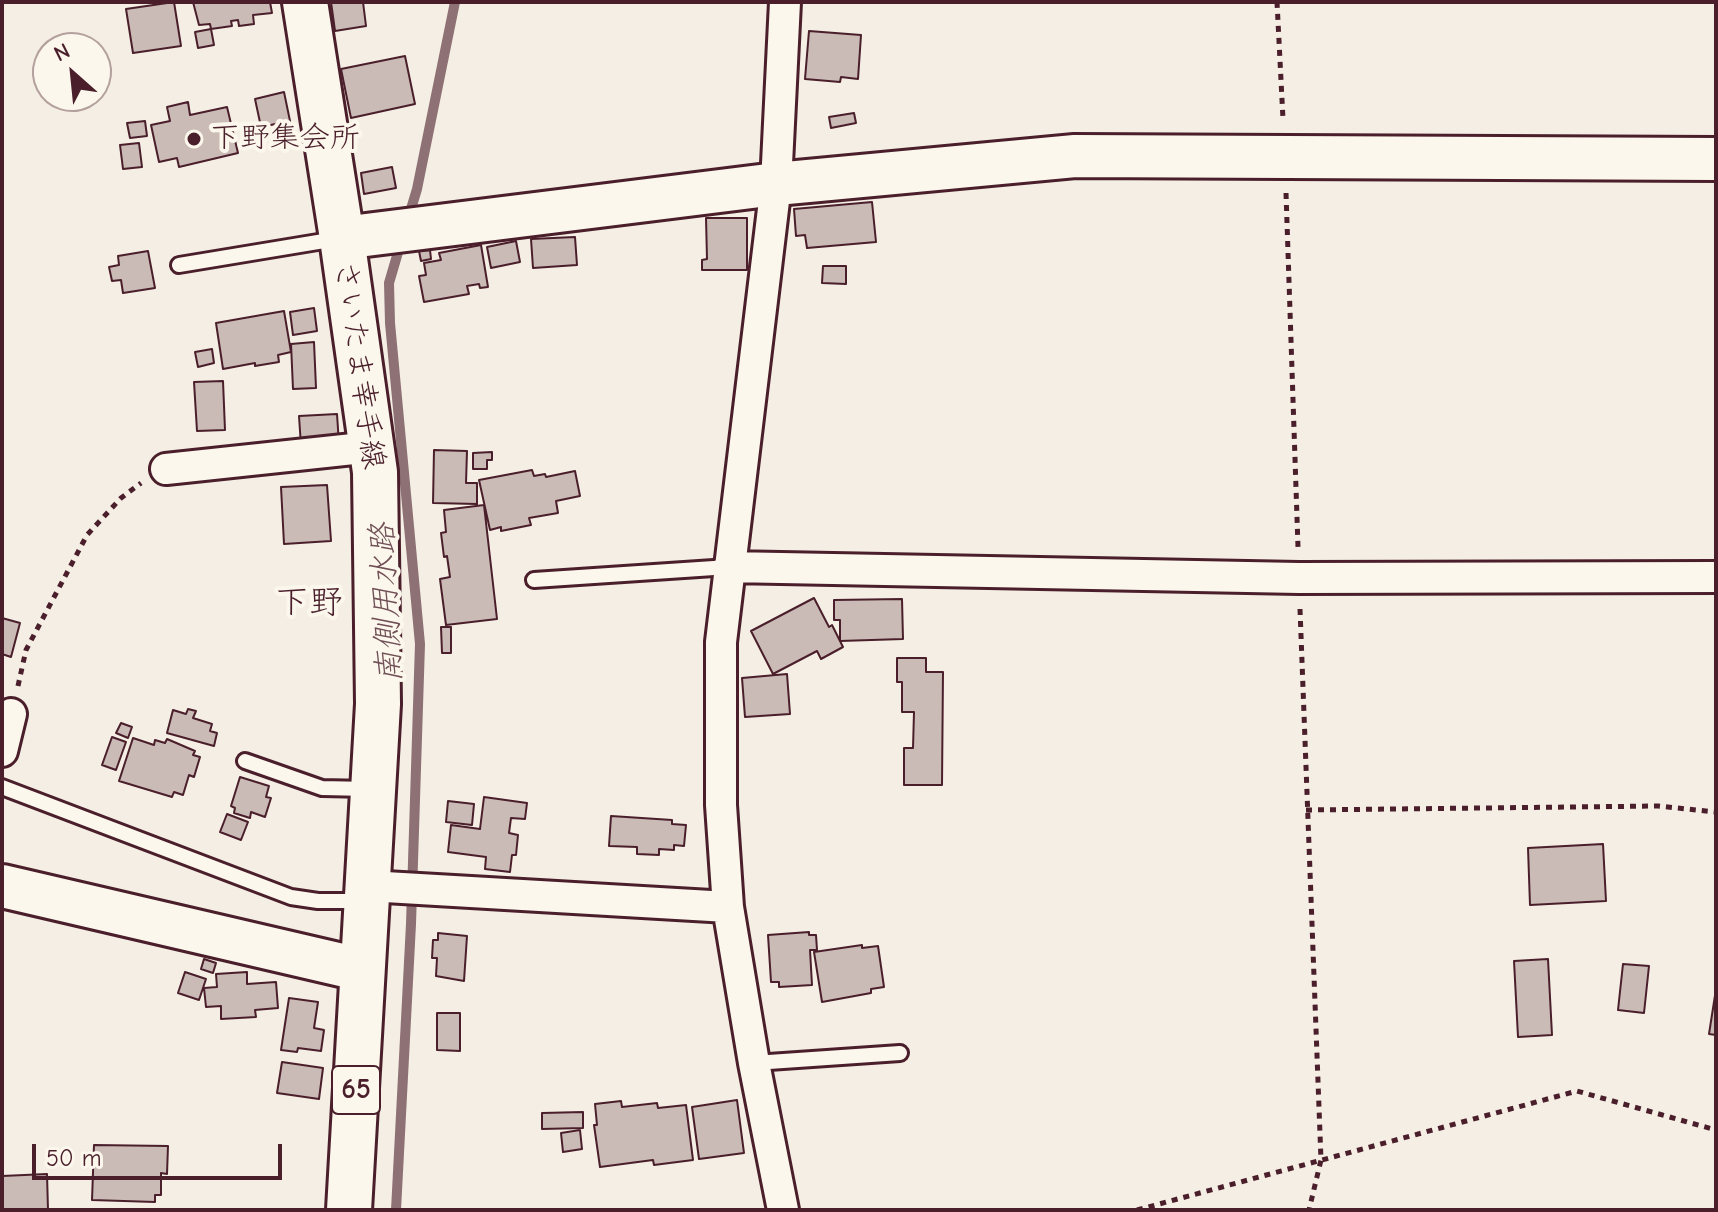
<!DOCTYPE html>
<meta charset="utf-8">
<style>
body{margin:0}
#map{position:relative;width:1718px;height:1212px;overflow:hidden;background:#f4eee4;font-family:"Comic Neue",sans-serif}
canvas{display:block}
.frame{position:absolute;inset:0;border:4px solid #4a1f2b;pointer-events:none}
.north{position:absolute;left:32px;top:32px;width:80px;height:80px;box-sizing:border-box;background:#fbf7ec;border:2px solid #b4a19f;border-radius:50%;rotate:333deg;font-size:22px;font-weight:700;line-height:32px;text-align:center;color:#4a1f2b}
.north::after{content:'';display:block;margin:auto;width:28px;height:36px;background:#4a1f2b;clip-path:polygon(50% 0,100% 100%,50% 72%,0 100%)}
.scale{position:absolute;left:32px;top:1144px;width:250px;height:36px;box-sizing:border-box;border:4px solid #4a1f2b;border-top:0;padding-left:10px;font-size:24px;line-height:28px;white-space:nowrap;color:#4a1f2b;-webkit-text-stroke:6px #fbf7ec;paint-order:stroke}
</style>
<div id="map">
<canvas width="1718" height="1212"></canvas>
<div class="frame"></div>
<div class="north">N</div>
<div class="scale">50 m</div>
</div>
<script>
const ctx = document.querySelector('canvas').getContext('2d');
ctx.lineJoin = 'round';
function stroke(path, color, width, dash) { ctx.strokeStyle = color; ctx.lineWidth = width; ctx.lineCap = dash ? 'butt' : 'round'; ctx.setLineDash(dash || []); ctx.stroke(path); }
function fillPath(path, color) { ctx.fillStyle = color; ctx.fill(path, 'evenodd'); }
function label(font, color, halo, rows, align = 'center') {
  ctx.font = font + ' "Comic Neue","Klee One",sans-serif'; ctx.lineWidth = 8; ctx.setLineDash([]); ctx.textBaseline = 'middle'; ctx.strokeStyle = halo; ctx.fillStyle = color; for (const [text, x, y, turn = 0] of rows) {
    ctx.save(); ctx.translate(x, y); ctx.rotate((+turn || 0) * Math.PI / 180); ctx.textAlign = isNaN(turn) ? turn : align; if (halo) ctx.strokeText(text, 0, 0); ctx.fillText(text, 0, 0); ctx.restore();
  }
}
const stream = new Path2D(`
 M408,219L417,189L455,2
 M396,1210L411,924L420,644L390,323L389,283L401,242`);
const building = new Path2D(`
 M174,2L181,46L133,53L126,9Z
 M193,2H270L272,13L253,15L254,24L239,26L238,20L231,21L232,26L211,29L210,24L199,25Z
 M331,2H363L366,26L335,31Z
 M211,29L214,45L198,48L195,32Z
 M809,31L861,35L858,79L841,77L840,82L805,79Z
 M405,56L415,104L351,118L341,69Z
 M284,92L290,121L261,127L255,99Z
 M188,102L190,115L227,107L238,153L179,167L177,158L159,162L151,125L170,121L167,107Z
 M854,113L856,123L831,128L829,117Z
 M145,121L147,136L130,138L127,123Z
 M139,143L142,167L123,169L120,145Z
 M392,167L396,188L364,194L361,173Z
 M872,202L876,242L807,248L805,235L796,236L794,209Z
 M706,218H747V270H702V260L707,259Z
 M575,237L577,265L533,268L531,239Z
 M516,241L520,262L491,268L487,247Z
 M481,245L488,287L480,288L479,284L467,286L469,294L424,302L419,276L426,275L424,263L441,260L439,253Z
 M430,250L431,259L421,261L419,251Z
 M148,251L155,288L123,293L121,280L112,281L109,267L119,265L118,256Z
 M823,266H846V284L822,283Z
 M314,308L317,331L293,335L290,312Z
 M284,311L291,352L278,355L279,362L255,366V363L223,369L216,323Z
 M314,342L316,388L293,389L291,344Z
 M212,349L214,363L198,367L195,352Z
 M223,381L225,430L197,431L194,382Z
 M337,414L339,444L301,446L299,416Z
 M434,450L467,451L466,483H477V504L433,503Z
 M492,452V460H487V469H473V453Z
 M532,470L534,476L545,474L546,477L575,471L580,496L556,501L558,513L529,518L531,525L501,531V527L490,530L479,480Z
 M327,485L331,541L284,544L281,487Z
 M484,505L497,619L446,625L440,579L450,577L447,556L444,557L441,533L446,532L444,510Z
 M814,598L829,627L832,625L843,647L821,659L817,651L773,674L751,631Z
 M902,599L903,639L840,641V620H834V600Z
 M2,618L20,623L11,657L2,654Z
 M441,627H451V653H442Z
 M897,658H926V672H943L942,785H904V748H913L914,712H902V682H897Z
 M787,674L790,714L745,717L742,678Z
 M188,709L196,711L193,718L212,724L210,731L217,733L214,746L167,733L173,710L186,714Z
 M121,723L132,727L128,738L116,733Z
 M112,737L126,742L116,770L102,765Z
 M133,738L154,745L155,740L165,743L167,739L195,751L193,755L200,757L194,777L189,775L183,795L174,792L172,797L119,781Z
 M240,777L269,786L266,797L271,798L265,817L251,812L250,818L234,813L235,808L231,806Z
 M484,797L527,803L525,819L511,818L509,833L518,835L516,855H512L510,872L485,869L486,857L448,852L451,825L480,829Z
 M448,801L474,804L472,825L446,822Z
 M227,814L248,822L241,840L220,832Z
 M611,816L672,820V824L686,825L684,846L674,845V850L659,849V855L637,854V847L609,846Z
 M1603,844L1606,901L1530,905L1528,848Z
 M809,932V935H816L817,950H810L812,985L779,987V982H771L768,935Z
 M438,933L467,936L464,981L436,976L437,958H432L433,940H438Z
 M862,945V948L878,946L884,987L871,989V993L822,1002L814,952Z
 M204,959L216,963L213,973L201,969Z
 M1548,959L1552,1035L1518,1037L1514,961Z
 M1623,964L1649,966L1644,1013L1618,1010Z
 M185,972L206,979L199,1000L178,993Z
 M247,972V984L276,982L278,1008L255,1010L256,1017L221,1019V1006L206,1007L204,988L217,987L216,974Z
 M1716,989V1035L1709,1034Z
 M289,998L318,1002L314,1028L324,1030L321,1051L298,1048L297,1052L281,1050Z
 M437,1013H460V1051L437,1050Z
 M282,1062L323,1068L319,1099L277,1093Z
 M737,1100L744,1153L699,1159L692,1107Z
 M621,1101L622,1107L657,1103L658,1108L686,1105L693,1160L654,1165L653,1160L600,1167L594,1125H597L595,1104Z
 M583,1112V1128L542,1129V1113Z
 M580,1130L582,1149L563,1152L561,1133Z
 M94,1145L168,1146L167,1174L161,1173V1195H155V1202L92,1200Z
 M47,1174L48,1210H2V1176Z`);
const path = new Path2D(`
 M1277,2L1283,119
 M1286,193L1298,547
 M1300,609L1321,1160L1309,1210
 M18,686L26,650L87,535L121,498L141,483
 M1306,810L1658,806L1716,812
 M1137,1210L1577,1091L1716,1130`);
const lane = new Path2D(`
 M179,265L336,239
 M534,580L729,567
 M245,761L322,788L368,789
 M2,787L291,897L318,901H361
 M754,1063L900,1053`);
const street = new Path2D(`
 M166,469L372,447
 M729,567L1299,578L1716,577
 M2,751L11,714
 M368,886L728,907
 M783,1210L754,1063L728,907L721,805V642L776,184L785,2`);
const secondary = new Path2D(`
 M342,238L776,184L1075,156L1716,159
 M2,886L363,970`);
const primary = new Path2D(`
 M305,2L342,238L375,472L378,704L349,1210`);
const markers = [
 [194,139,8,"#4a1f2b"]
];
const shields = [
 [356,1090,48]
];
const shieldNames = [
 ["65",356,1090]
];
const poiNames = [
 ["下野集会所",210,139]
];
const streetNames = [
 ["さいたま幸手線",359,365,82]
];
const waterNames = [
 ["南側用水路",387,603,-93]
];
const quarterNames = [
 ["下野",309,603]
];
stroke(stream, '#8d7174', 10);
fillPath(building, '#cabbb6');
stroke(building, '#4a1f2b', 2);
stroke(lane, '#4a1f2b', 20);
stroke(street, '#4a1f2b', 36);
stroke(secondary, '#4a1f2b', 48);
stroke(primary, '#4a1f2b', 50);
stroke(path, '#4a1f2b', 5, [6, 6]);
stroke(lane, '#fbf7ec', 14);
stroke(street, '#fbf7ec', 30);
stroke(secondary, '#fbf7ec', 42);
stroke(primary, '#fbf7ec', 44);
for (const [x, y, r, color] of markers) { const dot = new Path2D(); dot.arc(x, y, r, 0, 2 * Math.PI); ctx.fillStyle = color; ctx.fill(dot); stroke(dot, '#fbf7ec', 3); }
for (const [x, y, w] of shields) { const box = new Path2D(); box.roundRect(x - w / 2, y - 24, w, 48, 6); ctx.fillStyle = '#fbf7ec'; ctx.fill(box); stroke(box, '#4a1f2b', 2); }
label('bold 28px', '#4a1f2b', null, shieldNames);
label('30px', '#4a1f2b', '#fbf7ec', poiNames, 'left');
label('30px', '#4a1f2b', '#fbf7ec', streetNames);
label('italic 32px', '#714f56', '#fbf7ec', waterNames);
label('34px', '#4a1f2b', '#fbf7ec', quarterNames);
</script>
